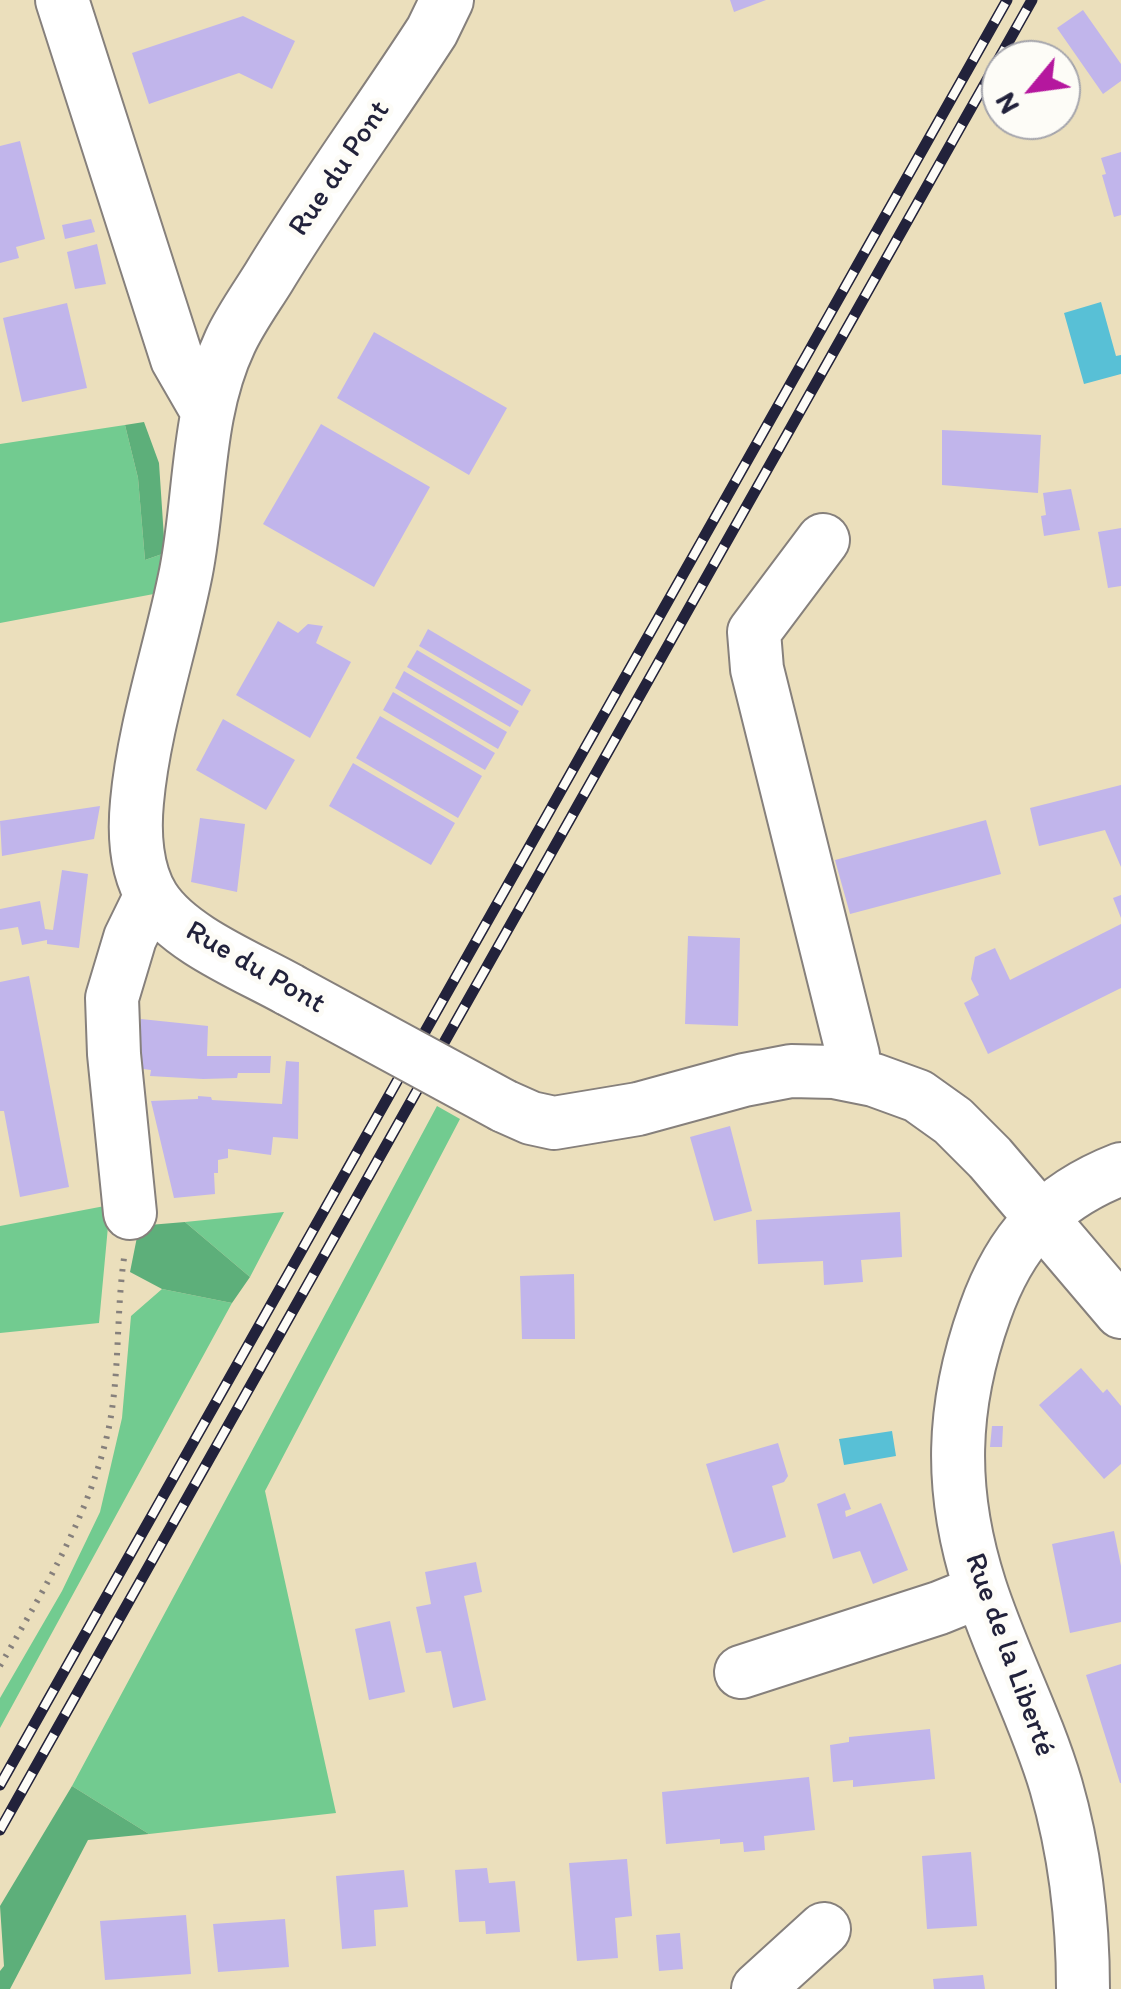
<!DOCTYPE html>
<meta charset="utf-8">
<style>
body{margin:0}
#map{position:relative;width:1121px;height:1989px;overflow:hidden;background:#ebdfbc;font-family:Itim,sans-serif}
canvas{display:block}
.north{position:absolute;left:981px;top:40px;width:100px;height:100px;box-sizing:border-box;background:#fdfcf7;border:2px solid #a5a5ac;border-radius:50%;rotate:241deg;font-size:28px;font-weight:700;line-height:40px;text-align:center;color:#22223b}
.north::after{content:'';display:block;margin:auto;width:35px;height:45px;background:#b5179e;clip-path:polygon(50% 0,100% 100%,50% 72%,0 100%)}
</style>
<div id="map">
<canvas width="1121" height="1989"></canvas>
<div class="north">N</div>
</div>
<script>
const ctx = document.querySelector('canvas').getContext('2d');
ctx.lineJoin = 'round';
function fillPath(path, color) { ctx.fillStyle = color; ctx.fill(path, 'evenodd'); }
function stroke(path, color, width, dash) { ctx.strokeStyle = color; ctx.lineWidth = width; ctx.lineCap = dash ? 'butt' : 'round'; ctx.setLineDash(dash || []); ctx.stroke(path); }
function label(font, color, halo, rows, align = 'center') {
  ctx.font = font + ' Itim,sans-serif'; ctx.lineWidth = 10; ctx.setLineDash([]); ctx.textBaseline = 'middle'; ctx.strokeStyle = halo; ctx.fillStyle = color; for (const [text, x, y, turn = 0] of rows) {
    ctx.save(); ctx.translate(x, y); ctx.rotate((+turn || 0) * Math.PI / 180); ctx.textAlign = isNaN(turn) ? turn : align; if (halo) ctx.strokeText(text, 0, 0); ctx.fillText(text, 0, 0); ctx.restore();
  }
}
const green = new Path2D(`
 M125,425L138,478L145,560L165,553L159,593L0,623V444Z
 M437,1106L460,1119L265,1491L336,1813L149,1834L72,1786Z
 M110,1205L99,1323L0,1333V1226Z
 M284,1212L250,1277L185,1222Z
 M162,1289L232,1303L0,1728V1698L62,1591L100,1512L122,1418L131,1316Z`);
const forest = new Path2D(`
 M144,422L159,463L165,553L145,560L138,478L125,425Z
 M185,1222L250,1277L232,1303L162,1289L130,1272L137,1237L149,1225Z
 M72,1786L149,1834L88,1840L10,1989H0V1971L4,1966L0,1906Z`);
const water = new Path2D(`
 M1101,302L1116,356L1121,355V374L1084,384L1064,313Z
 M892,1431L896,1456L844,1465L839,1439Z`);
const building = new Path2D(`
 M730,0H766L734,12Z
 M1083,10L1121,64V81L1103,94L1057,28Z
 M243,16L295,41L272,89L239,73L149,104L132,53Z
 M20,141L45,239L16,247L19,258L0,263V146Z
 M1121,152V215L1114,217L1102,175L1106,174L1101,158Z
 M91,219L95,232L65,239L62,225Z
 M97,244L106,284L75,289L67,252Z
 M67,303L87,388L22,402L3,318Z
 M374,332L507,408L469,475L337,398Z
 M321,424L430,487L374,587L263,524Z
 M942,430L1041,435L1038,493L942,485Z
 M1071,489L1080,530L1044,536L1041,516L1046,515L1043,493Z
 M1121,528V586L1108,588L1098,532Z
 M278,621L298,633L308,624L323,626L316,643L351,662L310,738L236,695Z
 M428,629L531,690L522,706L419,646Z
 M417,650L519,711L510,727L407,667Z
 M404,671L507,732L498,749L395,688Z
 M393,692L495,753L485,770L383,710Z
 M380,716L482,776L458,818L356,758Z
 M223,719L295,760L266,810L196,770Z
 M353,763L455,823L431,865L329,806Z
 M1121,785V867L1105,830L1039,846L1030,808Z
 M100,806L94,839L2,856L0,821Z
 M200,818L245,824L237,892L191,882Z
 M986,820L1001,874L850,914L835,860Z
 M62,870L88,874L79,948L47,944V940L22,945L18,927L0,930V909L40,901L45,929L53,930Z
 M1121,895V918L1113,898Z
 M1121,924V988L988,1054L964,1003L979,995L971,979L975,957L995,948L1010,980Z
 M688,936L740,938L738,1026L685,1024Z
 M29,976L69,1187L20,1197L4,1111H0V982Z
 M141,1019L208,1026L207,1056H271L270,1073H238L237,1078L203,1079L150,1076L151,1070L136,1068Z
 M286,1061L299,1062L298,1139L273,1137L271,1155L228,1149V1158L218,1160V1173H214L215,1194L174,1198L151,1101L198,1099V1096L211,1097L212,1100L282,1104Z
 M730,1126L752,1211L714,1221L690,1137Z
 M900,1212L902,1257L861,1260L863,1282L824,1285L823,1261L758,1264L756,1220Z
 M574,1274L575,1339H522L520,1276Z
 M1081,1368L1103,1393L1107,1389L1121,1406V1464L1104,1479L1039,1405Z
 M992,1426H1003L1002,1447H990Z
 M778,1443L788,1476L784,1482L772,1486L786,1537L733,1553L706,1464Z
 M845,1493L851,1509L845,1511L846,1517L881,1503L908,1570L873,1584L860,1551L833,1559L817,1504Z
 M1114,1531L1121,1566V1622L1070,1633L1052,1544Z
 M476,1562L482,1592L464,1596L486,1700L453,1708L441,1651L426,1653L416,1607L431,1604L425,1572Z
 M390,1621L405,1692L369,1700L355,1629Z
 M1121,1664V1783H1120L1086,1675Z
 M930,1729L935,1779L853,1787V1780L833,1782L830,1745L849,1742V1737Z
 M809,1777L815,1830L764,1836L765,1850L744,1852L743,1842L720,1844V1839L666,1844L662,1792Z
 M971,1852L977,1926L927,1929L922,1856Z
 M627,1859L632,1916L615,1918L618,1958L577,1961L569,1863Z
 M487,1868L489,1883L515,1881L520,1932L486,1934L485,1921L459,1922L455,1870Z
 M404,1870L408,1907L374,1910L376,1946L342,1949L336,1876Z
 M186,1915L191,1974L105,1980L100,1921Z
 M285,1919L289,1967L218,1972L213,1924Z
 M680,1933L683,1969L659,1971L656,1935Z
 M983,1975L985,1989H934L933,1979Z`);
const path = new Path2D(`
 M0,1666C44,1589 90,1515 109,1427C120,1371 116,1314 124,1258`);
const minor = new Path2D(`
 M62,0L177,359L207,411
 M823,540L754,632L757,669L853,1055L852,1075
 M290,990C247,966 179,939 153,898C136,871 134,833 137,802C144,725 171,648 186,572C201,496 196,414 230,342C240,320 256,298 269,277C320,193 379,113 432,31L447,0
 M504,1106L531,1118L554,1123L638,1109L744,1080L791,1071L834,1072L874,1080L918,1096L953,1121L990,1158L1121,1312
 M130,1213L114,1054L112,998L130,938L151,895
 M741,1672L939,1608L981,1591
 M758,1989L824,1929
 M1083,1989C1083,1921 1075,1852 1056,1786C1036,1718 1002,1655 980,1587C949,1491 951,1407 985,1312C1010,1241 1049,1197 1121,1169`);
const rail = new Path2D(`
 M0,1785L1007,0
 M0,1830L1032,0`);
const minorBridge = new Path2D(`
 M290,990L504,1106`);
const streetNames = [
 ["Rue du Pont",340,169,-56],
 ["Rue du Pont",255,968,30],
 ["Rue de la Liberté",1009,1655,70]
];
fillPath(green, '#72cb90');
fillPath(forest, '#5daf7a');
fillPath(water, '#58c0d6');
fillPath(building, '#c1b5eb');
stroke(minor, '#86807c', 56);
stroke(path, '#86807c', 6, [2.5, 8]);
stroke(minor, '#fff', 52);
stroke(rail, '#22223b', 11);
stroke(rail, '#fdfcf7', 8, [22]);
stroke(minorBridge, '#86807c', 56, []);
stroke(minorBridge, '#fff', 52);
label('30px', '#22223b', '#fdfcf7', streetNames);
</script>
